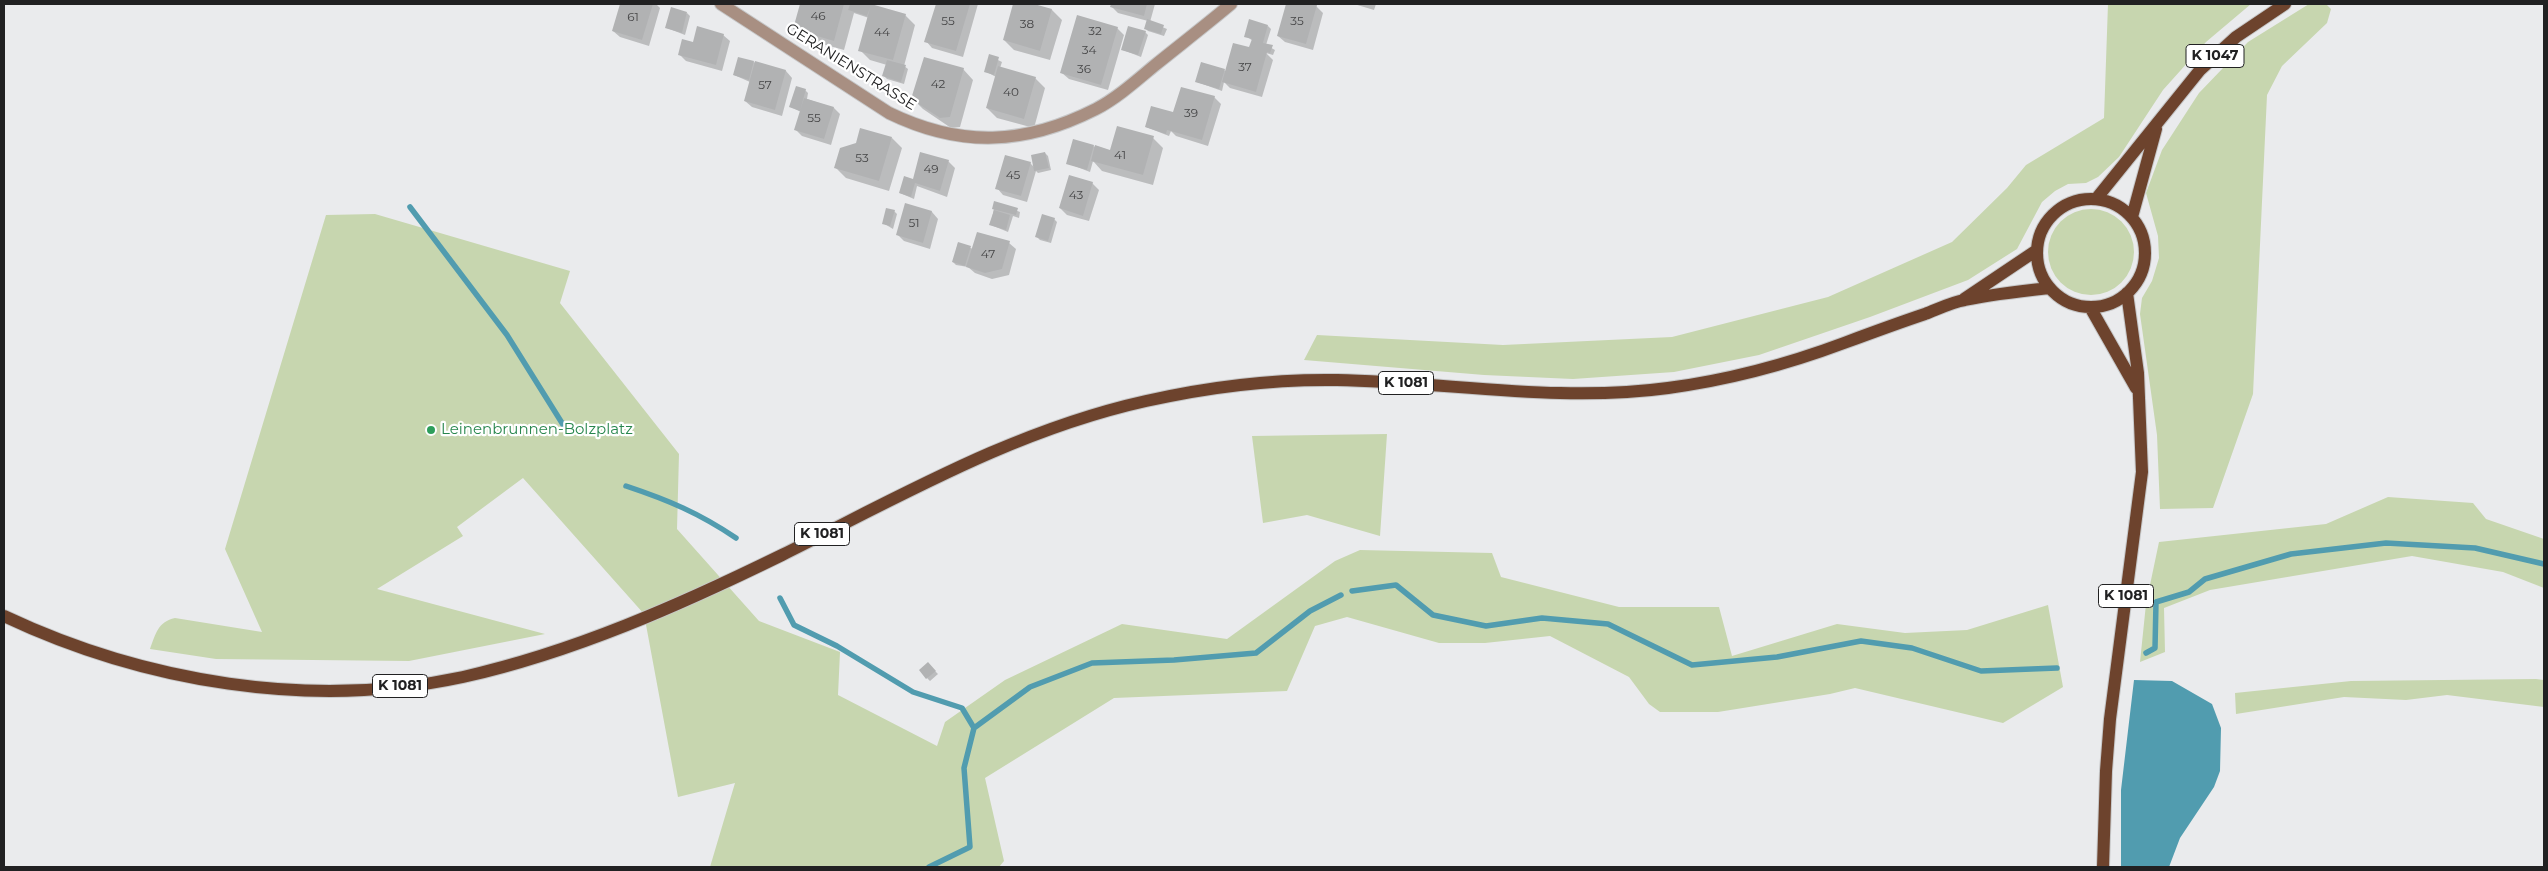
<!DOCTYPE html>
<style>
body{margin:0}
#map{position:relative;width:2548px;height:871px;overflow:hidden;background:#eaebed;font-family:Montserrat,sans-serif}
canvas{display:block}
.frame{position:absolute;inset:0;border:5px solid #212122;pointer-events:none}
</style>
<div id="map">
<canvas width="2548" height="871"></canvas>
<div class="frame"></div>
</div>
<script>
const ctx = document.querySelector('canvas').getContext('2d');
ctx.lineJoin = 'round';
function fillPath(path, color) { ctx.fillStyle = color; ctx.fill(path, 'evenodd'); }
function stroke(path, color, width, dash) { ctx.strokeStyle = color; ctx.lineWidth = width; ctx.lineCap = dash ? 'butt' : 'round'; ctx.setLineDash(dash || []); ctx.stroke(path); }
function label(font, color, halo, rows, align = 'center') {
  ctx.font = font + ' Montserrat,sans-serif'; ctx.lineWidth = 4.5; ctx.setLineDash([]); ctx.textBaseline = 'middle'; ctx.strokeStyle = halo; ctx.fillStyle = color; for (const [text, x, y, turn = 0] of rows) {
    ctx.save(); ctx.translate(x, y); ctx.rotate((+turn || 0) * Math.PI / 180); ctx.textAlign = isNaN(turn) ? turn : align; if (halo) ctx.strokeText(text, 0, 0); ctx.fillText(text, 0, 0); ctx.restore();
  }
}
const green = new Path2D(`
 M2108,4H2251L2206,42L2163,90L2119,157L2098,177L2086,183L2068,184L2055,191L2042,202L2017,249L1968,280L1870,317L1759,355L1674,372L1573,379L1484,375L1304,360L1317,335L1503,345L1672,337L1828,297L1952,242L2007,188L2026,165L2104,118Z
 M2309,4H2326L2331,9L2327,23L2282,66L2267,95L2253,394L2213,508L2160,509L2157,435L2140,314L2142,298L2152,281L2159,258L2158,236L2146,193L2162,150L2199,93L2248,42Z
 M2048 252a43 43 0 1 1 86 0a43 43 0 1 1-86 0Z
 M375,214L570,271L560,303L679,454L677,529L759,621L840,652L838,695L937,746L945,722L1005,680L1122,624L1227,639L1335,561L1360,550L1492,553L1501,577L1619,607H1719L1732,656L1837,624L1905,633L1967,630L2048,605L2063,687L2003,723L1855,688L1830,694L1718,712H1660L1649,704L1629,677L1550,636L1485,643H1439L1347,617L1315,626L1287,691L1114,698L985,778L1004,861L999,867H710L735,783L678,797L644,614L523,478L457,527L463,536L377,589L545,634L409,661L216,659L150,649C156,633 158,622 175,618L262,632L225,549L326,215Z
 M1387,434L1380,536L1307,515L1263,523L1252,436Z
 M2388,497L2473,503L2486,519L2544,539V588L2503,572L2412,556L2210,590L2164,608L2165,652L2140,662L2146,604L2159,542L2326,524Z
 M2536,679L2544,680V707L2447,695L2406,700L2344,697L2236,714L2235,693L2351,681Z`);
const water = new Path2D(`
 M2134,680L2172,681L2212,704L2221,728L2220,771L2214,787L2180,838L2169,867H2121V790Z`);
const shadow = new Path2D(`
 M621,4H656L660,8L649,46L620,37L613,31Z
 M801,4H874V6L905,15L915,25L904,66L908,69L904,84L887,79L884,76L887,65L870,60L860,50L869,18L854,13L844,50L805,39L794,29Z
 M937,4H978L963,57L932,48L926,41Z
 M1014,4H1030L1052,10L1062,20L1050,60L1014,50L1004,40Z
 M1112,4H1155L1150,22L1167,29L1164,36L1148,31L1145,28L1148,21L1118,13L1111,6Z
 M1287,4H1308L1316,6L1323,13L1313,50L1285,42L1278,36Z
 M1354,4H1376L1374,10Z
 M687,13L690,16L685,35L667,28Z
 M1268,26L1271,29L1266,45L1275,50L1273,55L1266,53L1273,60L1262,97L1230,88L1224,82L1222,91L1197,82L1224,70L1226,72L1254,50L1253,41L1246,36Z
 M1117,28L1124,35L1108,90L1069,79L1062,73Z
 M1145,32L1148,35L1141,57L1123,50Z
 M723,35L730,41L722,71L686,61L679,54L694,43Z
 M990,56L1002,62L1000,68L1035,78L1045,88L1034,128L997,118L987,108L996,77L985,71Z
 M753,62L786,71L792,78L782,116L752,107L745,101L750,82L734,75Z
 M963,69L973,80L960,127L951,128L923,109L913,99Z
 M805,90L808,93L807,99L834,108L840,114L831,145L802,136L796,130L801,112L791,107Z
 M1214,97L1221,104L1208,146L1176,136L1171,131L1169,136L1146,127L1172,113Z
 M892,138L902,148L889,191L846,178L836,168Z
 M1153,138L1163,148L1153,185L1102,171L1093,161L1090,172L1067,163L1074,141L1111,151Z
 M1045,153L1048,156L1051,170L1038,173L1036,171L1027,202L1003,195L997,188L1030,163L1035,168Z
 M948,161L955,168L947,197L917,186L914,199L900,193L912,180Z
 M1092,183L1099,190L1089,221L1067,215L1060,208Z
 M995,202L1020,212L1019,218L1013,216L1008,232L991,225Z
 M906,205L932,212L938,219L930,249L904,241L898,235Z
 M894,211L897,214L893,229L883,223Z
 M1054,219L1057,222L1051,243L1040,240L1037,237Z
 M958,243L973,249L1009,243L1016,249L1009,275L992,279L975,273L968,267L956,265L953,262Z
 M931,667L938,674L930,681L927,678Z`);
const stream = new Path2D(`
 M410,207L507,335L567,431
 M626,486C668,500 699,513 736,538
 M1352,591L1396,585L1433,615L1486,626L1542,618L1608,624L1692,665L1777,657L1861,641L1912,648L1981,671L2057,668
 M780,598L794,625L837,646L913,692L962,708L974,728
 M2146,653L2155,648L2156,602L2189,592L2205,579L2291,554L2386,543L2475,548L2544,564
 M929,867L970,847L964,768L974,728L1030,687L1092,663L1174,660L1256,653L1310,611L1341,595`);
const building = new Path2D(`
 M620,4H653L642,40L612,31Z
 M800,4H844L834,41L793,29Z
 M850,4H871L906,14L893,60L858,51L870,8L867,16L848,10Z
 M936,4H970L956,51L924,42Z
 M1013,4H1034L1052,9L1040,51L1003,40Z
 M1111,4H1147L1144,16L1110,7Z
 M1286,4L1317,5L1306,44L1277,36Z
 M671,7L687,12L682,33L665,28Z
 M1077,15L1118,27L1101,85L1060,73Z
 M1147,19L1164,25L1161,34L1144,29Z
 M1249,19L1268,25L1263,43L1273,45L1270,53L1267,52L1256,92L1222,82L1233,43L1249,47L1252,39L1244,37Z
 M697,26L724,34L716,65L678,55L682,39L693,42Z
 M1128,26L1146,31L1138,55L1121,50Z
 M989,54L999,57L994,75L984,72Z
 M738,57L754,61L749,80L733,75Z
 M924,57L964,68L950,117L940,118L911,99Z
 M887,60L906,65L901,82L882,76Z
 M755,61L786,70L775,110L744,101Z
 M1201,62L1225,69L1219,89L1195,82Z
 M998,66L1036,77L1024,119L986,108Z
 M796,86L806,89L800,111L789,107Z
 M1181,87L1215,96L1202,140L1167,130L1166,134L1145,127L1151,106L1173,112Z
 M804,98L834,107L824,139L794,130Z
 M1117,126L1154,136L1143,175L1091,161L1095,145L1110,150Z
 M860,128L892,137L879,181L834,168L840,148L856,143Z
 M1073,139L1094,145L1087,170L1066,164Z
 M920,152L949,160L940,191L915,183L911,197L899,193L904,176L913,179Z
 M1045,152L1049,168L1034,171L1031,155Z
 M1005,155L1031,162L1021,196L995,189Z
 M1069,175L1093,182L1083,216L1059,208Z
 M994,201L1018,208L1016,215L992,209Z
 M905,203L932,211L923,243L896,235Z
 M886,208L895,210L890,226L882,224Z
 M994,210L1010,215L1006,230L989,225Z
 M1042,214L1055,218L1048,241L1035,237Z
 M977,232L1010,241L1002,269L985,273L966,267Z
 M958,242L971,246L965,266L952,262Z
 M928,662L936,671L926,679L919,670Z`);
const street = new Path2D(`
 M721,4L889,113C961,148 1025,145 1096,109C1117,98 1136,81 1154,66C1180,45 1206,25 1231,4`);
const primary = new Path2D(`
 M2037 253a54 54 0 1 1 108 0a54 54 0 1 1-108 0Z
 M2096,199L2200,70L2236,37L2285,4
 M2132,217L2156,129
 M1964,299L2037,250
 M2090,307L2136,388
 M4,616C144,682 310,710 463,677C574,652 680,605 782,555C901,496 1015,430 1146,401C1208,387 1274,379 1337,380C1448,382 1558,403 1668,388C1728,380 1788,364 1844,343C1871,333 1898,323 1925,314C1938,309 1952,302 1965,300C1993,294 2022,291 2050,288
 M2103,867L2106,771L2110,719L2142,472L2138,373L2127,293`);
const markers = [
 [431,430,5,"#2e9e5b"]
];
const numberNames = [
 ["46",818,16],
 ["61",633,17],
 ["55",948,21],
 ["35",1297,21],
 ["38",1027,24],
 ["32",1095,31],
 ["44",882,32],
 ["34",1089,50],
 ["37",1245,67],
 ["36",1084,69],
 ["42",938,84],
 ["57",765,85],
 ["40",1011,92],
 ["39",1191,113],
 ["55",814,118],
 ["41",1120,155],
 ["53",862,158],
 ["49",931,169],
 ["45",1013,175],
 ["43",1076,195],
 ["51",914,223],
 ["47",988,254]
];
const shields = [
 [2215,56,58],
 [1406,383,55],
 [822,534,55],
 [2126,596,55],
 [400,686,55]
];
const shieldNames = [
 ["K 1047",2215,56],
 ["K 1081",1406,383],
 ["K 1081",822,534],
 ["K 1081",2126,596],
 ["K 1081",400,686]
];
const streetNames = [
 ["GERANIENSTRASSE",851,67,32]
];
const leisureNames = [
 ["Leinenbrunnen-Bolzplatz",441,430]
];
fillPath(green, '#c7d6af');
fillPath(water, '#519caf');
fillPath(shadow, '#0003');
stroke(stream, '#519caf', 5.5);
fillPath(building, '#b1b2b3');
stroke(street, '#c6c7c8', 14);
stroke(primary, '#c6c7c8', 14);
stroke(street, '#a88f82', 12);
stroke(primary, '#6d432d', 12);
for (const [x, y, r, color] of markers) { const dot = new Path2D(); dot.arc(x, y, r, 0, 2 * Math.PI); ctx.fillStyle = color; ctx.fill(dot); stroke(dot, '#fff', 2); }
label('12px', '#454546', null, numberNames);
for (const [x, y, w] of shields) { const box = new Path2D(); box.roundRect(x - w / 2, y - 11.5, w, 23, 4); ctx.fillStyle = '#fff'; ctx.fill(box); stroke(box, '#212122', 1); }
label('bold 14px', '#212122', null, shieldNames);
label('15px', '#212122', '#fff', streetNames);
label('15px', '#27864d', '#fff', leisureNames, 'left');
</script>
